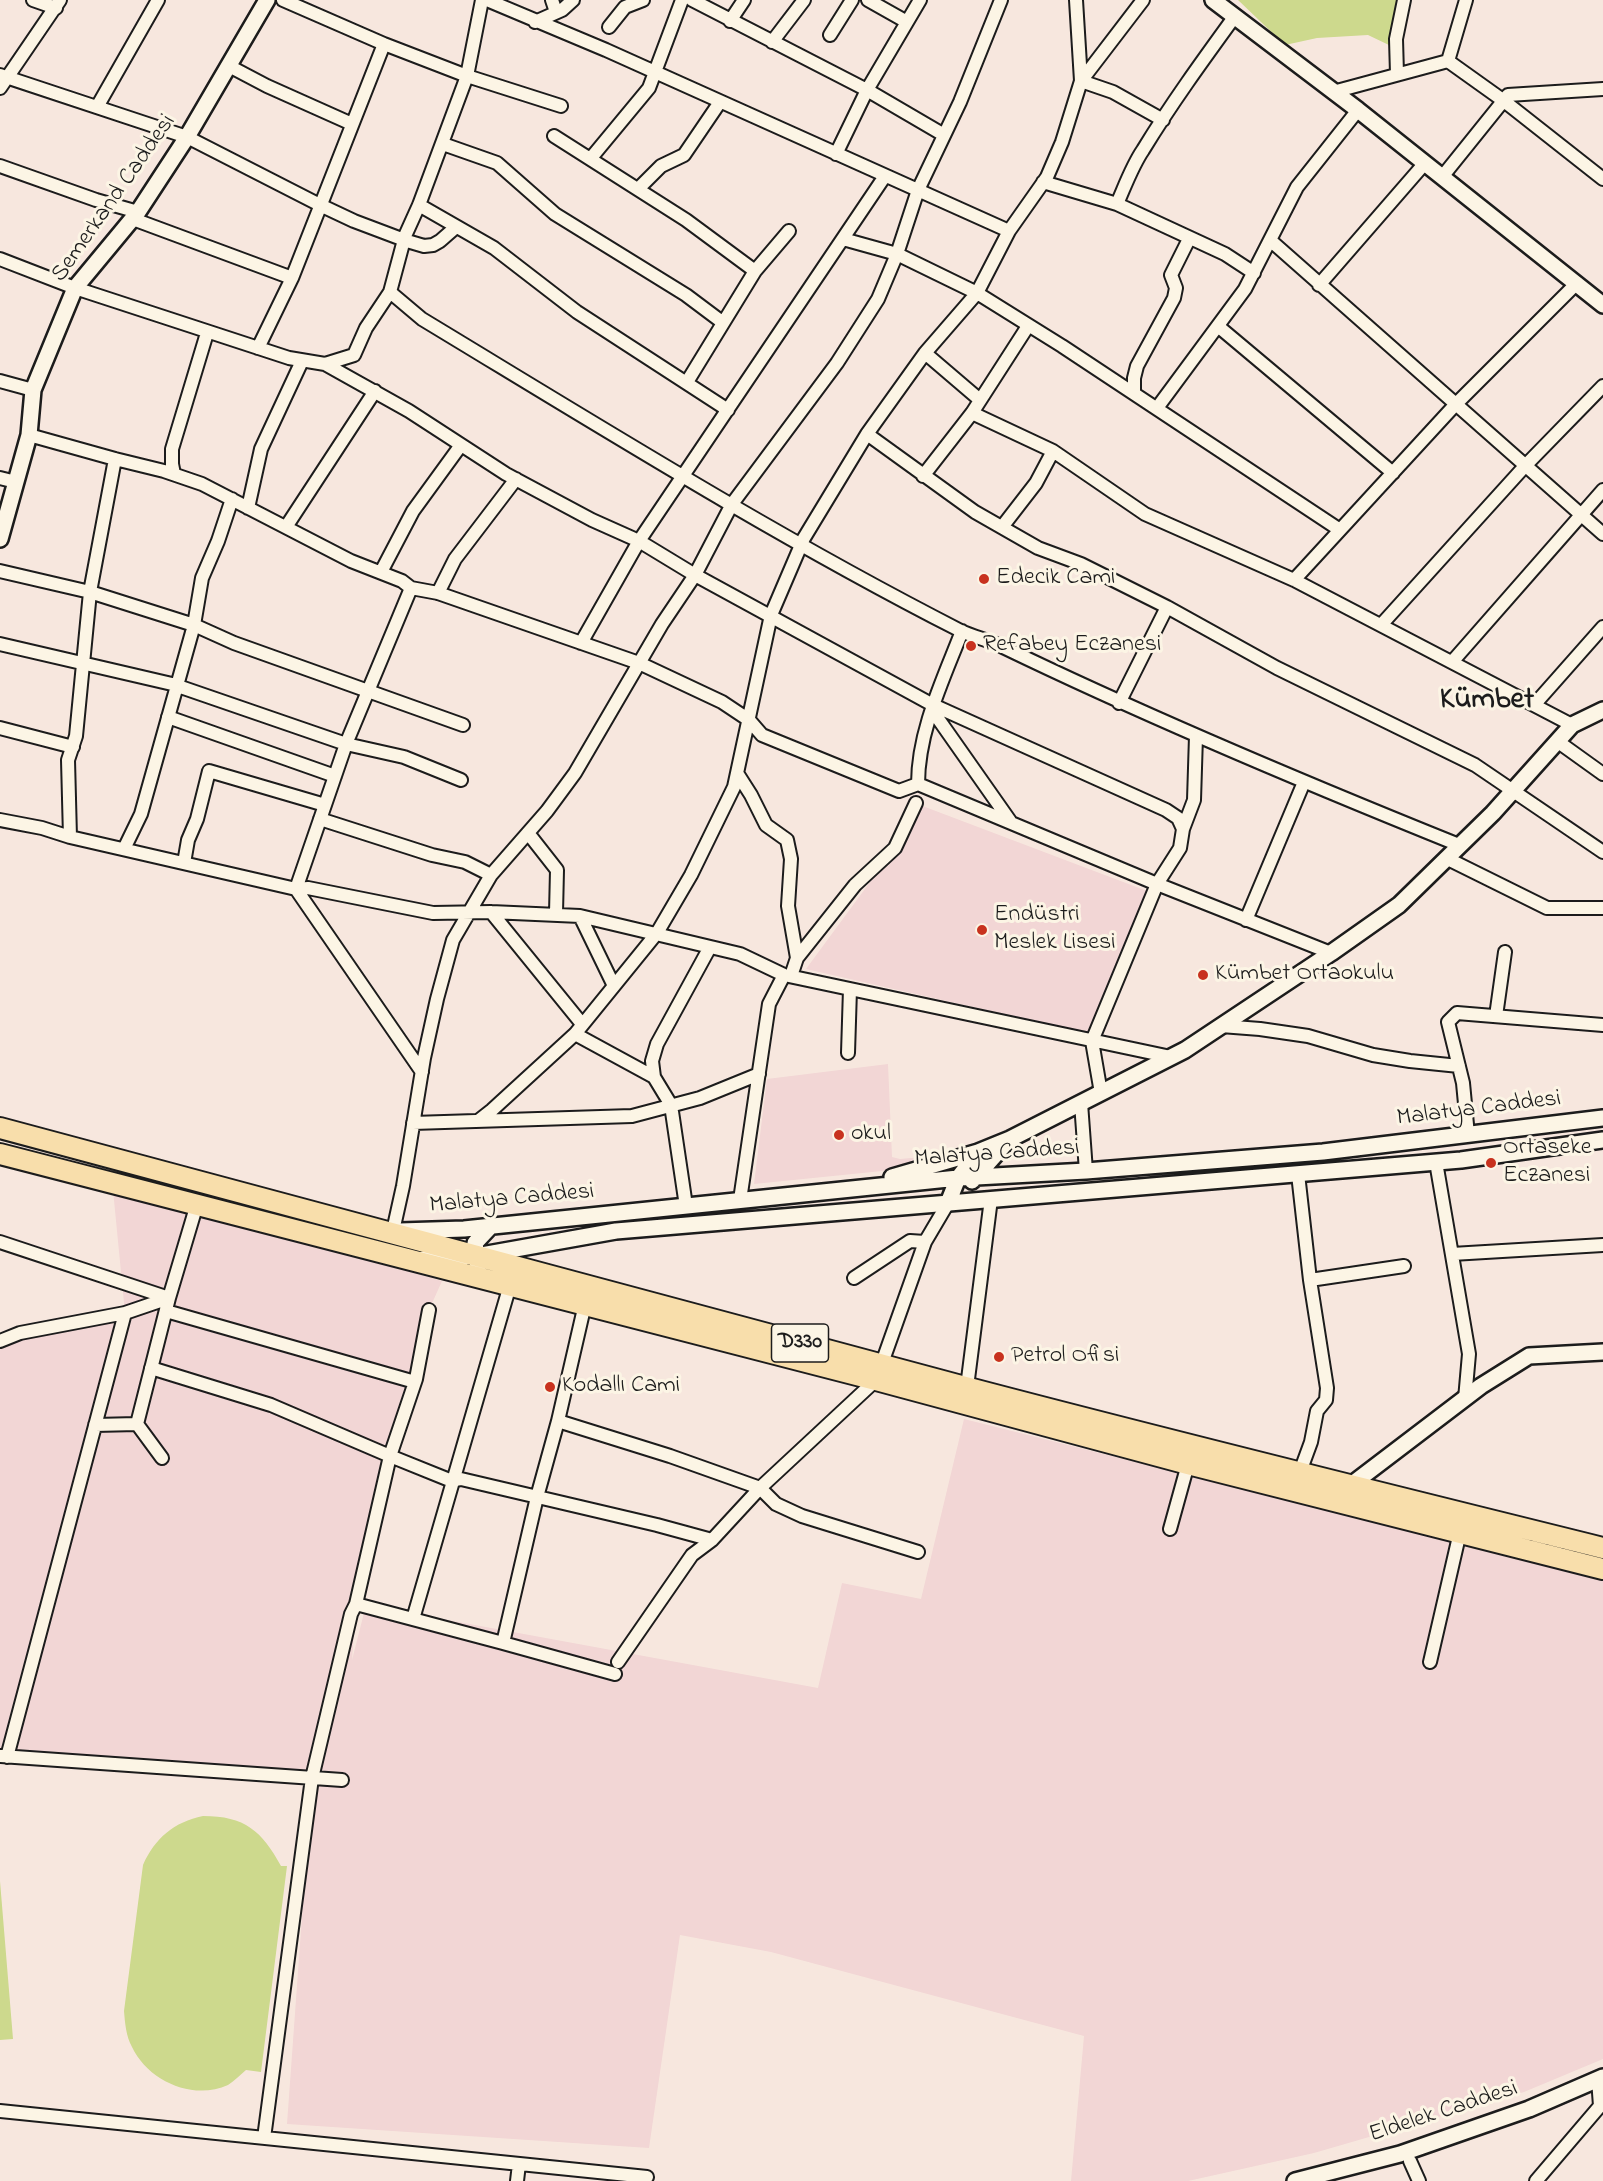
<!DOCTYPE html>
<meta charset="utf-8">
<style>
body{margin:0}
canvas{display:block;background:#f7e7de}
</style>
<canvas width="1603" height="2181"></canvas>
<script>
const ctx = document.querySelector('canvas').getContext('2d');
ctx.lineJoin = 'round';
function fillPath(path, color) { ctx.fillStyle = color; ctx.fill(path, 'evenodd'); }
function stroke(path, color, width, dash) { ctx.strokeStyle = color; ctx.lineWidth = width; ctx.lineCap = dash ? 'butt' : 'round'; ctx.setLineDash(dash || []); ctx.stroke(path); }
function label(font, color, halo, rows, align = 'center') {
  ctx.font = font + ' "Indie Flower",sans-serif'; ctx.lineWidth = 6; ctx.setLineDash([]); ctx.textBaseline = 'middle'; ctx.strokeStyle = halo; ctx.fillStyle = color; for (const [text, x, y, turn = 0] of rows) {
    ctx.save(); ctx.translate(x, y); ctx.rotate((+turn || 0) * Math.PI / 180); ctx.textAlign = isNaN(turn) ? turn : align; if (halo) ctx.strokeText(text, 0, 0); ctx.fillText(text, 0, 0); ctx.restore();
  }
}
const built = new Path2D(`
 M912,802L1147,891L1087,1033L806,969L876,874Z
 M888,1064L892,1157L900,1159L922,1157L892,1170L754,1184L767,1079Z
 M113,1190L195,1211L442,1281L429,1310L356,1604L352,1660L366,1605L818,1688L842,1583L921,1599L964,1419L1603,1579V2059L1524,2092L1314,2153L1188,2181H1071L1084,2036L771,1952L680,1935L649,2148L287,2124L312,1778L0,1756V1343L125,1313Z`);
const green = new Path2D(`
 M1238,0H1404L1391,46L1368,35L1317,38L1285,45Z
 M203,1816C245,1816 262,1831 281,1866H287L261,2072L246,2070C240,2075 234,2081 228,2085C193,2101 148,2081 132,2047C126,2036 125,2023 124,2011L143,1865C155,1838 174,1822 203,1816Z
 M0,1881L13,2039L0,2040Z`);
const minor = new Path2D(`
 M33,0L56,8
 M283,0L384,44L467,76L561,106
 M487,0L606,50L1009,231
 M552,0L556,12
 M692,0L867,90L944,135
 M868,0L907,22
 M1001,0L960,102L918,190L897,254L977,293L1062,346L1340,530
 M1076,0L1081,81L1113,92L1163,120
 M730,21L744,0
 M535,22L562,10L573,0
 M609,27L625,7L643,0
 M830,35L852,0
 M772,42L804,0
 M1448,61L1466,0
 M229,66L267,86L352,124
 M1397,74L1396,39L1404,0
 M0,75L187,137L320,205L354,221L407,241L424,246L433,245L440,241L456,227
 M0,88L60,0
 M1333,92L1448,61L1504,101L1603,179
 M97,107L158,0
 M554,136L686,220L755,271
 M443,144L497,163L555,214L686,295L722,322
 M836,154L867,90L920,0
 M591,158L649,88L682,0
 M0,166L96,200L138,212
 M1442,177L1508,95L1603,89
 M1043,182L1117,204L1225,254L1254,273
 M638,189L661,166L684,155L720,102
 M1117,204C1125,186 1132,166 1143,150C1171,104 1203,60 1235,16
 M419,205L494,248L577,312L728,410
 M133,219L292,278
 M1270,240L1603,534
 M0,259L75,288L289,358L325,364L354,355L366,328L390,292L405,236L419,205L467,76L482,0
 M1319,285L1425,163
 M390,292L422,319C599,426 775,536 959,630C973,637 989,640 1003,647C1152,719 1305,783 1459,845
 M1219,327L1393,473
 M258,348L292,278L384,44
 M925,353L980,400
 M325,364L409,411L506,474L592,520L639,541L695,575L933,705L1166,810L1178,818L1183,829L1180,848L1157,884L1092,1041L1101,1093
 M0,381L33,390
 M687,382L755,271L789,231
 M1134,393V378L1137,366L1174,298L1176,288L1171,275L1189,239
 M1157,408L1245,289L1297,187L1358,110
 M972,413L1053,451L1145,514L1294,580L1572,725
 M867,434L975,512L1038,548L1081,564L1167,607L1277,668L1475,765L1603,852
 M29,435L115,459L164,471L202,484L351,561L402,581L411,588L438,593L639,663L722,702L749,720L762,735L899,791L918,784L1157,884L1331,953
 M174,474L172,464V449L207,333
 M923,476L972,413L1028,326
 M0,478L16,482
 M248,508L261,449L302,361
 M286,527L375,391
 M1002,527L1036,483L1053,451
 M0,571L90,592L194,625L234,643L463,725
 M381,572L413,511L461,445
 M1294,580L1455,405L1577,283
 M411,588L346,744L296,889L422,1072
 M438,593L455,559L516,479
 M1381,625L1525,466L1603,386
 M581,643L639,541L885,176
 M0,644L172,684L346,744L404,757L461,780
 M1452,662L1603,490
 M1119,703L1167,607
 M1534,705L1603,627
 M932,710L1010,821
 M168,717L335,776
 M0,728L73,747
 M1557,741L1603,774
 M737,773L751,795L766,825L787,840L791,859L788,906L797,958L791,976
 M918,784C918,731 943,680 962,631
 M320,819L432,855L465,862L491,875
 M0,820L42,828L70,837L296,889L308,888L433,913L491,912L580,916L740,954L784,975L1171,1057
 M1183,829L1194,800L1196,736
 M528,833L557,870L556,913
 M70,837L68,760L76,736L90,592L115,459
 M124,849L141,814L194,625L202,578L218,541L232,499
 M1446,858L1547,908H1603
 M184,863L188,840L197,819L209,771L325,805
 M491,912L582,1024
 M580,916L614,986
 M1246,920L1304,782
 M797,958L855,885L895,848L916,803
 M1496,1016L1505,952
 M1221,1026L1260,1029L1308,1036L1373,1055L1410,1061L1459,1066
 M575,1034L654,1077
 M848,1053L850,989
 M1081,1103L1086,1171
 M478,1121L492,1110L575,1034L657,933L691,875L734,787L771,615L804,538L867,434L925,353L977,293L1009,231L1047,177L1062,142L1081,81L1143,0
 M413,1123L632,1116L700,1098L759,1074
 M1468,1135L1463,1083L1448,1022L1457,1013L1603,1025
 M1436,1162L1469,1354L1465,1399
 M1298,1174L1310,1280L1327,1388L1326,1400L1317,1411L1311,1442L1300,1472
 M740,1200L769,1004L784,975
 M686,1206L671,1105L654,1077L652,1061L657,1044L710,947
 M393,1231L403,1186L424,1058L437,999L453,940L491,875L547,811L575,773L662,624L695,575L732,504L837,363L878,299L897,254L843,239
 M0,1242L169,1298L137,1424L162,1458
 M1452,1254L1603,1245
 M854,1278L910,1241L925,1242
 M1310,1280L1404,1266
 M585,1304L558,1421L670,1456L760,1488L776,1504L802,1516L918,1552
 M429,1310L416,1379L390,1456L356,1604L503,1643
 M166,1311L415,1382
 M0,1341L20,1333L125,1313L169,1298L197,1204
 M151,1368L271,1405L390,1456L452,1481L461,1479L657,1525L712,1540
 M967,1387L991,1199
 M558,1421L537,1497L503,1643L615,1674
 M95,1425L137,1424
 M1170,1529L1188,1464
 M413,1619L510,1285
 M618,1662L692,1555L712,1540L760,1488L876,1380L925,1242L948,1203
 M1430,1662L1460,1532
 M1,1756L342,1780
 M7,1757L125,1313
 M0,2111L647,2177
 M264,2138L312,1778L351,1614L356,1604
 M1410,2161L1419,2181
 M517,2181L519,2164
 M1536,2181L1600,2106L1598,2079`);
const tertiary = new Path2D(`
 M1213,0L1358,110L1603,305
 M0,539L29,435L33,390L75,288L138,212L187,137L267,0
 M892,1177L978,1152
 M972,1181L1006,1143
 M948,1203L958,1178L978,1152L1010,1139L1185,1050L1331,953L1399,905L1493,813L1572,725L1603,710
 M400,1231L464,1229L958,1178L1086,1171L1323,1152L1603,1118
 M423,1259L476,1256L616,1231L1461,1160L1603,1140
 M479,1277L475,1243L491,1226
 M1351,1485L1481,1386L1529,1356L1603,1352
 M1295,2181L1400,2154L1529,2109L1603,2077`);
const primary = new Path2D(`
 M0,1128C322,1213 643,1302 965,1387C1177,1443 1390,1495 1603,1548
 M0,1154L876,1380L1188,1464L1603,1569`);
const markers = [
 [984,579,6,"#c8321e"],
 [971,646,6,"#c8321e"],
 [982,930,6,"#c8321e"],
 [1203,975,6,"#c8321e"],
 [839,1135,6,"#c8321e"],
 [1491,1163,6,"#c8321e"],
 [999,1357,6,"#c8321e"],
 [550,1387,6,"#c8321e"]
];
const shields = [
 [800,1343,57]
];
const shieldNames = [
 ["D330",800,1343]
];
const streetNames = [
 ["Semerkand Caddesi",115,199,-55],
 ["Malatya Caddesi",1479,1110,-7],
 ["Malatya Caddesi",997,1155,-4],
 ["Malatya Caddesi",512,1200,-5],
 ["Eldelek Caddesi",1444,2113,-18]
];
const poiNames = [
 ["Edecik Cami",996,579],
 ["Refabey Eczanesi",983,646],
 ["Endüstri",994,916],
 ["Meslek Lisesi",994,944],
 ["Kümbet Ortaokulu",1215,975],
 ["okul",851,1135],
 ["Ortaseke",1503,1149],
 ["Eczanesi",1503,1177],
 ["Petrol Ofisi",1011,1357],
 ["Kodallı Cami",562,1387]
];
const districtNames = [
 ["Kümbet",1487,702]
];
fillPath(built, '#f2d6d5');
fillPath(green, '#cdd98d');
stroke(minor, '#1c1c1c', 16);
stroke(tertiary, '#1c1c1c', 20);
stroke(primary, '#1c1c1c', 24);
stroke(minor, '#fcf5e5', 12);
stroke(tertiary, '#fcf5e5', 15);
stroke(primary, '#f8deab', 20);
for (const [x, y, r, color] of markers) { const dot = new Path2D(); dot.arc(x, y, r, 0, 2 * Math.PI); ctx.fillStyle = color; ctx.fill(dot); stroke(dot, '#fcf5e5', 2); }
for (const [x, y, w] of shields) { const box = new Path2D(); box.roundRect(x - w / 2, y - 19, w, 38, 4.5); ctx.fillStyle = '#fcf5e5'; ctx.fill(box); stroke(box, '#1c1c1c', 1.5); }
label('bold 22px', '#1c1c1c', null, shieldNames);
label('24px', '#1c1c1c', '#fcf5e5', streetNames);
label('24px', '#1c1c1c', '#fcf5e5', poiNames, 'left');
label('bold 30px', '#1c1c1c', '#fcf5e5', districtNames);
</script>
